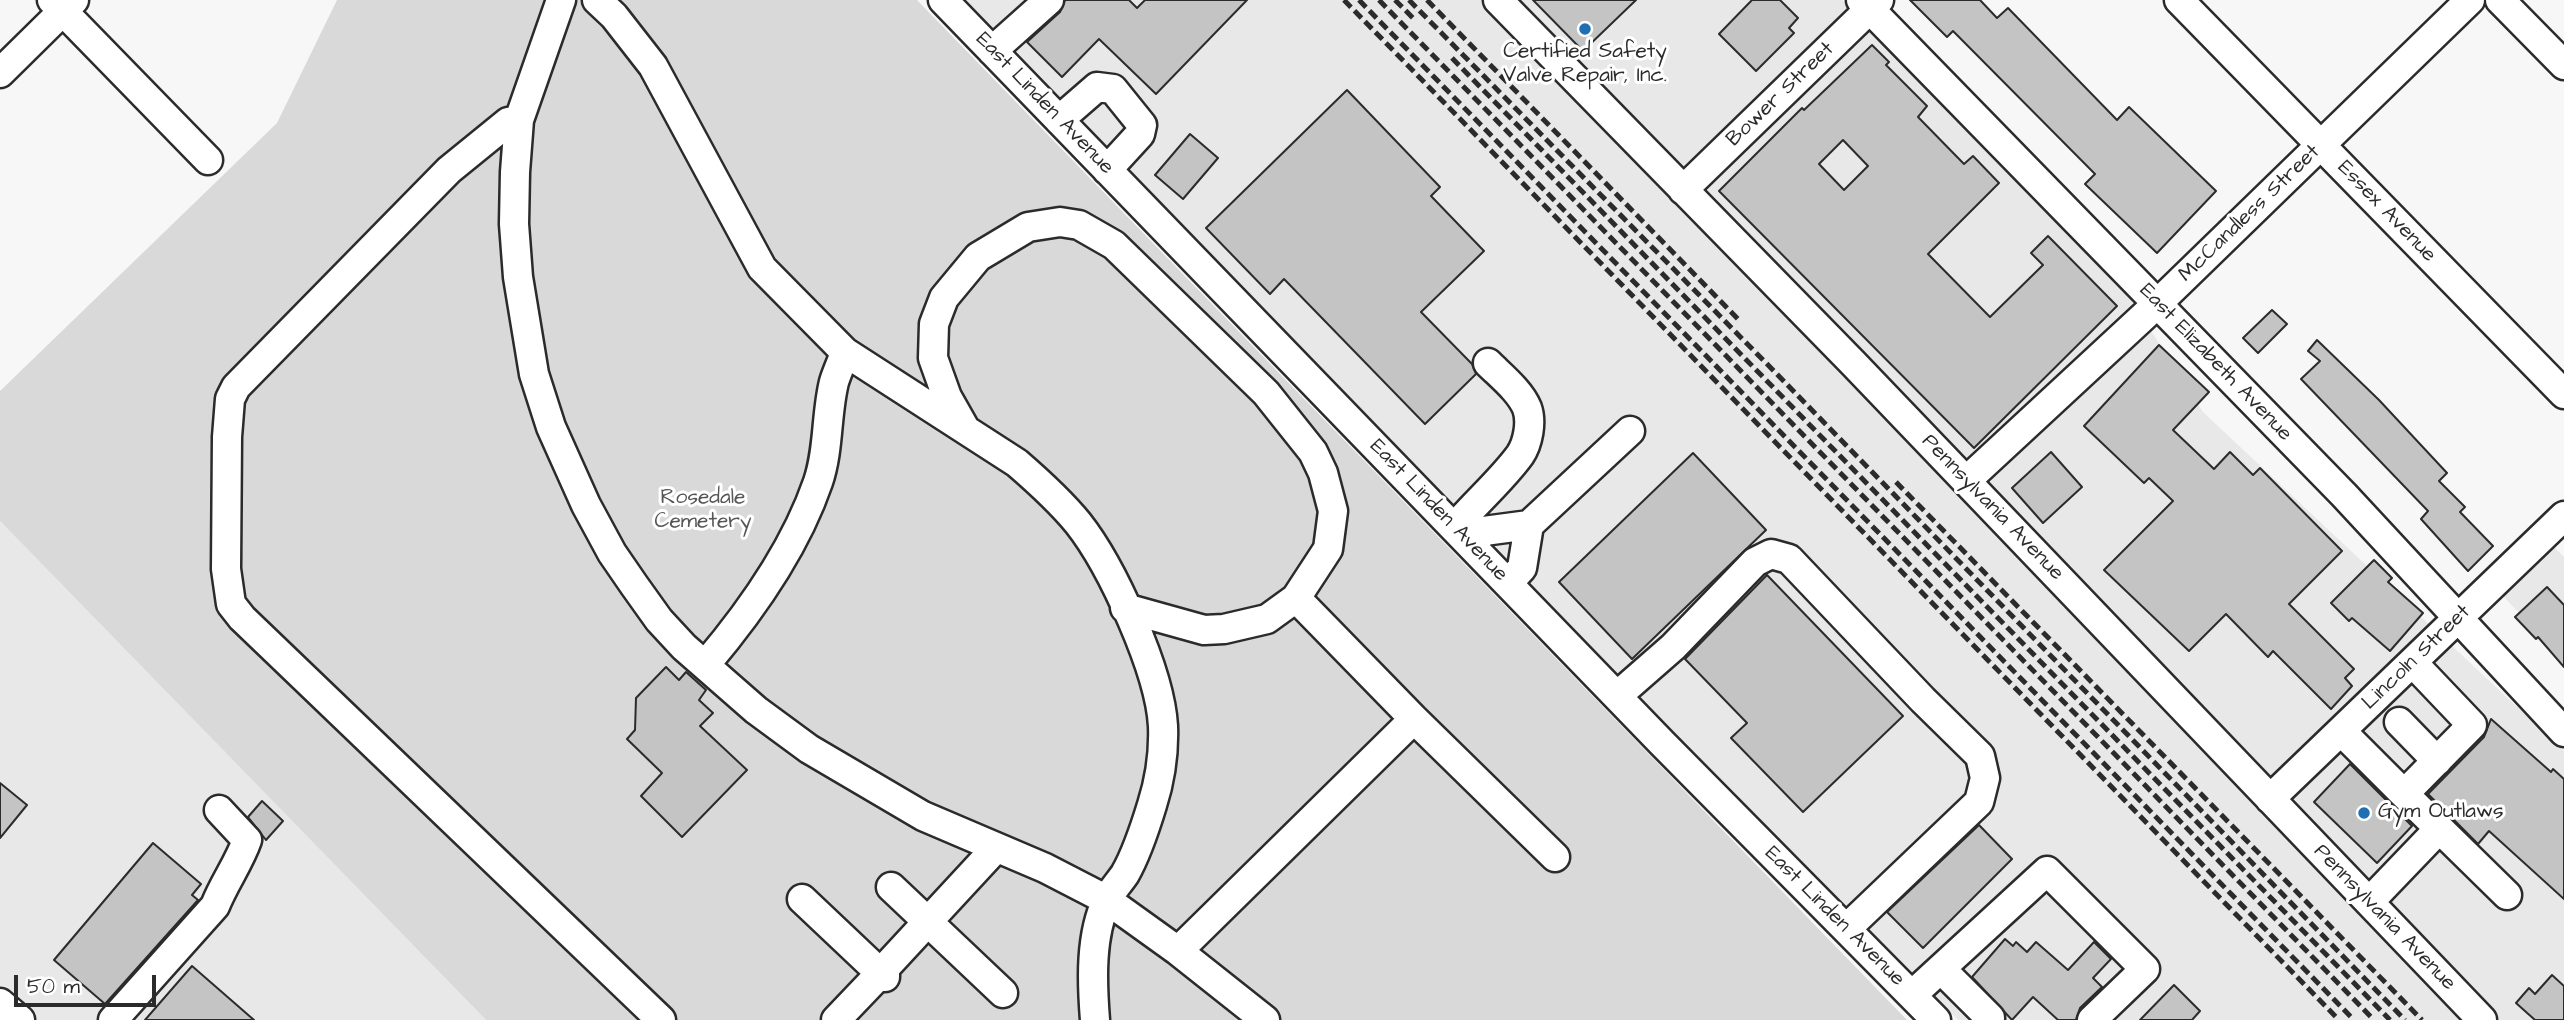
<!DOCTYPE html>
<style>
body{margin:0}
#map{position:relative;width:2564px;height:1020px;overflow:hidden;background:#f7f7f7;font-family:"Architects Daughter",sans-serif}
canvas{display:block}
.scale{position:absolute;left:14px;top:975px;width:142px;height:32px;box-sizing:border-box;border:4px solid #2b2b2b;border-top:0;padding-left:9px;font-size:21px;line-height:24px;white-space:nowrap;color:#2b2b2b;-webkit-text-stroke:5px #fff;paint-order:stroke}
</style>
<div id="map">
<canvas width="2564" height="1020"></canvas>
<div class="scale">50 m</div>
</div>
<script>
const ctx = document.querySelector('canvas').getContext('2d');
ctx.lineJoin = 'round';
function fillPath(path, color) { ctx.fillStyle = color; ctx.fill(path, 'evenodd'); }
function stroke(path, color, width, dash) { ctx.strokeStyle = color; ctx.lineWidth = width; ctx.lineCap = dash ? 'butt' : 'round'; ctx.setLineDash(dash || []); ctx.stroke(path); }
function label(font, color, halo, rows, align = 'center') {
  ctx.font = font + ' "Architects Daughter",sans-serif'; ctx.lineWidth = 6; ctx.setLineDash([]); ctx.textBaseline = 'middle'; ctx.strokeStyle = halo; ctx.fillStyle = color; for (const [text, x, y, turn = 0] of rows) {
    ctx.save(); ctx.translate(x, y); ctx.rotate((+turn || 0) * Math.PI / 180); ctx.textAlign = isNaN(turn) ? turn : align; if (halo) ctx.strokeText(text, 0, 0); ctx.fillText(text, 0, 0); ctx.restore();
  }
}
const built = new Path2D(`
 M960,0H1842L2132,301L2203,412L2564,751V1020H1958L1678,737Z
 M0,521L486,1020H0Z
 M2547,540L2564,557V659L2496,589Z`);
const green = new Path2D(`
 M337,0H917L1907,1020H486L0,521V391L277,123Z`);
const building = new Path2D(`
 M1065,0H1129L1137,8L1145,0H1247L1156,94L1099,39L1062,77L1027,42L1060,12Z
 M1533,0H1636L1583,51Z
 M1752,0H1780L1798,18L1789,28L1794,33L1756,71L1719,34Z
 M1910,0H1980L1997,18L2008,8L2117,120L2129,107L2216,191L2157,253L2085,184L2095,174L1953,31L1947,37Z
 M1872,45L1889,62L1886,65L1927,106L1918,117L1964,164L1973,156L1999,183L1928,254L1990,317L2043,265L2031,253L2048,236L2117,306L1974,448L1719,191L1802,108L1804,110ZM1843,140L1868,166L1844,190L1819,164Z
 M1347,90L1440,187L1431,196L1484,251L1421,312L1472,364L1476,374L1425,424L1284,279L1270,294L1206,228Z
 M1190,134L1218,158L1183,199L1155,175Z
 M2272,310L2287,324L2258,353L2243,338Z
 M2317,340L2379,400L2447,473L2439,481L2465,507L2460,512L2493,546L2468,571L2421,519L2428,511L2301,379L2320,361L2308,351Z
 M2159,345L2209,392L2173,430L2214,469L2230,452L2253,475L2260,468L2342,551L2289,604L2354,669L2345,678L2352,686L2331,709L2273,651L2268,657L2226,614L2189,651L2104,570L2173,501L2149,478L2144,483L2084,426Z
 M2051,452L2082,487L2043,523L2012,488Z
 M1693,453L1766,530L1632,659L1559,582Z
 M2374,560L2392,578L2388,582L2423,613L2390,651L2352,618L2349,621L2331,603Z
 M1767,575L1903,716L1803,812L1731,738L1747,723L1685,659Z
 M2547,587L2564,605V667L2538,637L2536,639L2515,617Z
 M666,667L679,680L686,672L706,690L699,700L713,713L700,726L747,770L682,837L641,796L662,773L627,739L635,730L636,698Z
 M2491,719L2551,772L2553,769L2564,779V899L2489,831L2478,844L2428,794L2484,737Z
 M2350,764L2412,826L2377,863L2314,802Z
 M0,783L27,805L0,838Z
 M262,801L283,821L266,840L248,817Z
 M1979,825L2012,859L1923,948L1887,912Z
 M153,843L201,884L192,895L198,900L105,1004L54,960Z
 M2005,939L2013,946L2016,942L2027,952L2036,942L2068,970L2094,942L2111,959L2093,978L2102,987L2080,1008L2076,1020H2058L2033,997L2012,1020L1972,977Z
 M192,966L254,1020H145Z
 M2552,975L2564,986V1020H2535L2516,1003L2529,988L2535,994Z
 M2174,985L2200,1011L2192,1020H2140Z`);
const minor = new Path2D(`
 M52,0L208,160
 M561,0L519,120L515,172L514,224L518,277L534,374L551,427L586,505L612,553L634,585L659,620L684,647L756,710L809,749L923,816L1045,868L1107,900L1178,951L1265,1020
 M597,0L614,16L653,66L762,268L845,352L1017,463C1039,482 1060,501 1078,523C1112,566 1160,671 1163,726C1164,752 1160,780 1152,805C1145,828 1137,853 1125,874C1119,883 1111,891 1107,900C1090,935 1092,982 1095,1020
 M943,0L1663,744L1936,1020
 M1498,0L1853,363L2482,1020
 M1861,0L2344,495L2564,732
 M2179,0L2564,394
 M2500,0L2564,65
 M992,51L1049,0
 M0,73L74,0
 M519,120L508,122L449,170L236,387L230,399L227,437L226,569L231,604L242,618L661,1020
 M1059,120L1097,87L1113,89L1142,125L1140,134L1107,170
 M1683,190L1879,0
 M964,427L947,397L933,358L934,324L944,298L978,257L1028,227L1060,222L1079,225L1114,245L1266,393L1313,452L1323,473L1333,511L1328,549L1296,598L1267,619L1224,629L1204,630L1125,608
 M1966,481L2157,304L2470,0
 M1529,525L1630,431
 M1454,528C1475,503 1501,481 1520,455C1528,443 1532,422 1527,408C1520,391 1501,376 1488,363
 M1471,545L1484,531L1529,525L1522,568L1508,583
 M1296,598L1414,719L1555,857
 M2413,663L2472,725L2404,794L2507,895
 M706,664C751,611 795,549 818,482C829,450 826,414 834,382C837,372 842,362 845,352
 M1617,696L1673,647L1755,562L1771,554L1789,559L1923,700L1980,756L1985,778L1979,802L1846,929
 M2399,722L2437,761
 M2341,731L2404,794
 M2270,799L2564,516
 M891,887L1003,993
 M802,899L876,969L877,977H885V970
 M2369,902L2439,829
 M1178,951L1414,719
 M884,969L996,848
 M1941,969L1990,1018
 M1912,995L2047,871L2145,969L2092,1020
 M0,1003L20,1020
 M113,1020L215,906C224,883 239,863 247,840L219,810
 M836,1020L877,977`);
const rail = new Path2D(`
 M1344,0L2339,1020
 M1359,0L2354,1020
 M1379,0L2374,1020
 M1395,0L1413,18
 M1409,0L1770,367L2405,1020
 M1427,0L1738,319
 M1452,58L2390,1020
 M1896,482L2422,1020`);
const markers = [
 [1585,29,7,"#1f6fb2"],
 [2364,813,7,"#1f6fb2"]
];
const poiNames = [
 ["Certified Safety",1585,53],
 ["Valve Repair, Inc.",1585,77],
 ["Gym Outlaws",2378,813,"left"]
];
const streetNames = [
 ["Bower Street",1781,95,-44],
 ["East Linden Avenue",1044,104,46],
 ["Essex Avenue",2386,212,46],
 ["McCandless Street",2250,214,-44],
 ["East Elizabeth Avenue",2215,363,46],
 ["Pennsylvania Avenue",1992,508,46],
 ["East Linden Avenue",1438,511,46],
 ["Lincoln Street",2417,658,-44],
 ["East Linden Avenue",1834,917,45],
 ["Pennsylvania Avenue",2384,918,46]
];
const parkNames = [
 ["Rosedale",703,499],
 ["Cemetery",703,523]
];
fillPath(built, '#e8e8e8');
fillPath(green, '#d9d9d9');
fillPath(building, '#c4c4c4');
stroke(building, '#2b2b2b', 2);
stroke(minor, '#2b2b2b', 33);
stroke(minor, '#fff', 28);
stroke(rail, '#2b2b2b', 5, [10, 5]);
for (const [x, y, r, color] of markers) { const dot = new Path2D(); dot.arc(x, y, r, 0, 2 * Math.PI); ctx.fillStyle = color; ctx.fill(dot); stroke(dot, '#fff', 2.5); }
label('21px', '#2b2b2b', '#fff', poiNames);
label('21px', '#2b2b2b', '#fff', streetNames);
label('21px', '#565656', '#fff', parkNames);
</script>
